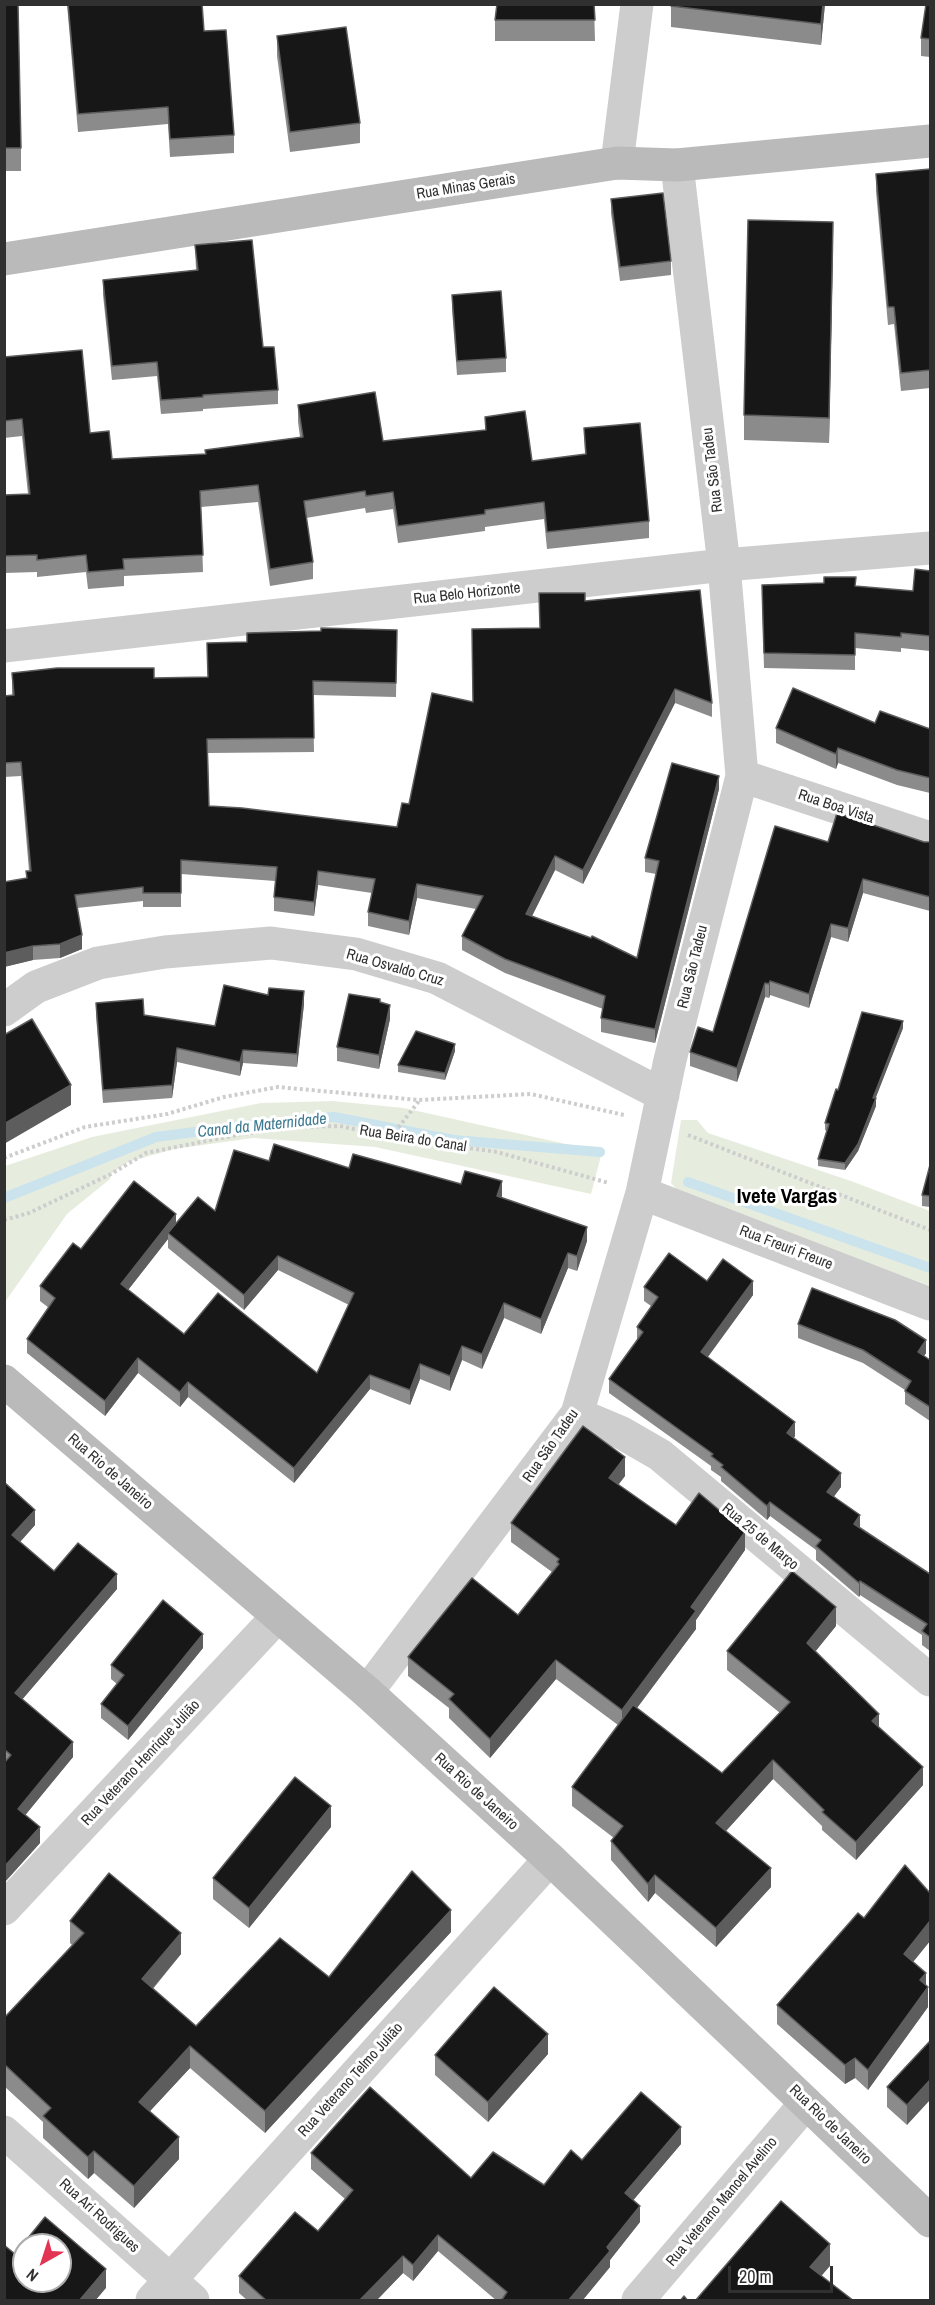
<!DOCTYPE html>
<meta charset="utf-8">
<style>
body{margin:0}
#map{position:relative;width:935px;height:2305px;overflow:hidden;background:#fff;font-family:"Archivo Narrow",sans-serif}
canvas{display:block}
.frame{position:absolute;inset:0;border:6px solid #303030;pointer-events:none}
.north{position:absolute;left:12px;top:2233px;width:60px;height:60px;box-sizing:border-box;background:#fff;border:2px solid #acacac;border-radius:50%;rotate:219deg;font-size:16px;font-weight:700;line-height:24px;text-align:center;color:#303030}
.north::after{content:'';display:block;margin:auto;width:21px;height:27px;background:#e43454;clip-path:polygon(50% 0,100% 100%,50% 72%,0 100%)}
.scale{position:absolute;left:728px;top:2266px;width:105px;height:27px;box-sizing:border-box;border:3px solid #303030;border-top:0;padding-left:8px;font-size:18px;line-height:21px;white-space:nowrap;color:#303030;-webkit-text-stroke:4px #fff;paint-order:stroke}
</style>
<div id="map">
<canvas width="935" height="2305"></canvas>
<div class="frame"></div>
<div class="north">N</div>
<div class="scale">20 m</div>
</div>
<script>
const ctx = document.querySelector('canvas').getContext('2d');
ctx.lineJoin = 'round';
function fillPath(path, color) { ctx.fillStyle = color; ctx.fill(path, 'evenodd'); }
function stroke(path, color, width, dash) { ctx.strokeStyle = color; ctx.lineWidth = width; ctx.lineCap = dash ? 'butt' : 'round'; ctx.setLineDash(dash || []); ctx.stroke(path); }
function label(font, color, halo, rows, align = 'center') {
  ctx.font = font + ' "Archivo Narrow",sans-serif'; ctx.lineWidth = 6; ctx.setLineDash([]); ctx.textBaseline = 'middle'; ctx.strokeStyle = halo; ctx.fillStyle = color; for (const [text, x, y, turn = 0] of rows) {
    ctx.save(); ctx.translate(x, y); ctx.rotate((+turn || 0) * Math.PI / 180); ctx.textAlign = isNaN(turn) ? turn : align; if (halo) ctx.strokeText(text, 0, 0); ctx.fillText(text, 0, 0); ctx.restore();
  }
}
const green = new Path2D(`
 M333,1101L404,1108L602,1152L591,1194L375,1147L253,1138L174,1149L128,1162L111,1174L110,1179L67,1214L5,1302V1166L92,1137L261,1103Z
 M681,1120H697L708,1133L851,1181L930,1211V1286L679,1192L671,1183Z`);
const stream = new Path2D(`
 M688,1182L930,1268
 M4,1198L156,1137L249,1125L334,1117L454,1140L600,1152`);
const path = new Path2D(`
 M688,1135L930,1230
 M391,1137L419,1101
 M4,1158L85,1127L167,1114L224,1097L278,1087L419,1100L531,1094L624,1115
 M4,1220L29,1213L111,1174L146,1153L242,1134L299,1127L340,1126L391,1137L497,1152L609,1183`);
const street = new Path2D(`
 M617,163L637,4
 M4,646L724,565L930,548
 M742,776L930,838
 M4,1010L36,987L98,963L165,952L271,943L356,954L437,978L663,1095
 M642,1193L930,1304
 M577,1414L622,1433L660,1455L930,1680
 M367,1692L577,1414L642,1193L670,1060L742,776L724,565L677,165
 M4,1909L277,1617
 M4,2132L193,2300
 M152,2300L550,1859
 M638,2300L806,2103`);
const secondary = new Path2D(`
 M4,259L617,163L677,165L930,141
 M4,1381L367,1692L550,1859L930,2221`);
const wall = new Path2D(`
 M4,4L21,148V171H4Z
 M67,4H202L204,31L234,135V153L170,157L168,124L78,132Z
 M594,4L595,41H495V20Z
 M671,4H825L821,45L671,27Z
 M930,4V57L921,56V38Z
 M277,36L360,123V143L290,152L277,56Z
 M930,169V388L901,391L894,324L888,325L876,191V174Z
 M611,199L671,261V275L620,281L611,213Z
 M195,245L263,347L278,390V404L203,409V411L161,414L157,376L112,380L103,295V280L196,270Z
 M833,247L829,443L744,440V415Z
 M452,295L506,358V372L457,375L452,309Z
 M4,357L90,433L112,459L205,454L300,437L298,422V405L383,441L485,430V417L532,461L585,454L584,428L649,521V538L547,549L544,519L485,527V531L398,543L393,509L366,513L365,508L306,518L313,562V579L270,586L258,502L201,507L203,572L124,576V586L88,589L86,572L37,577V572L4,573V495L28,494L22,436L4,438Z
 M930,571V651L901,648V652L855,648V670L764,668L762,600L855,586L913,591Z
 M585,601L712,703V717L675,703L583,884L555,870L532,916L637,958L656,874L645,872V858L719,789L655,1043L601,1032V1018L603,1009L505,973L462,950V936L476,909L417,898L409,935L368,926V912L372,893L318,885L314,916L274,911V897L275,881L181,874V907H143V901L77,908L82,949L60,958L33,960L4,967V882L26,878V871H29L21,776L4,777V696H12V673L154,678L207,677L247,642L397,630L396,697L313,695L314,752L208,753L209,806L397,827L409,804L473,702L540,628Z
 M875,723L930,729V793L897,785L838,763L836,769L776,743V728Z
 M828,842H930V911L863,893L848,942L831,937L809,1008L770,995L769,998L765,997L737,1082L690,1066V1052L713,1032Z
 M96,1003L144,1015L215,1026L304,1004L297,1067L243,1063L240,1076L177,1062L172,1098L103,1103L96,1016Z
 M390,1019L379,1069L337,1061V1047Z
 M903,1028L875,1098L876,1106L858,1151L845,1170L818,1166V1159L827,1131L825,1130V1123L838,1090Z
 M455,1051L445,1080L398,1072V1065Z
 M269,1161L349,1168L502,1196L501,1197L587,1241L577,1271L568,1268L541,1334L504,1318L482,1369L462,1360L450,1391L420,1379L410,1405L370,1389L294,1483L188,1397L180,1407L138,1373L105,1416L27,1353V1339L49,1308L40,1301V1286L81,1249L176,1224L215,1211ZM168,1239V1248L244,1310L278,1270L349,1305L317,1373L184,1334L128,1290Z
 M930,1165V1207L922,1206V1195Z
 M707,1281L753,1295L708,1357L795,1436L794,1438L841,1487L834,1496L860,1528L930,1574V1651L922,1645V1635L860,1595L859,1597L816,1560V1550L770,1516L767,1520L721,1481V1477L711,1470V1466L609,1393V1379L637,1340V1327L651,1306L644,1301V1287Z
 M798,1324L926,1353L924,1356L930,1360V1421L905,1404V1390L863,1363L798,1338Z
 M625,1476L618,1485L676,1525L745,1550L696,1620V1629L637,1708L722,1773L780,1713L727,1670V1651L836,1626L815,1651L879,1728L923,1785L856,1860L822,1830V1826L773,1779L726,1831L771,1887L716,1947L655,1893L648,1902L611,1860V1841L614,1838L572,1806V1787L618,1725L556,1679L490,1758L449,1718V1708L408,1676V1657L518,1615L552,1572L511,1542V1523Z
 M4,1482L35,1525L20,1542L54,1571L117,1589L22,1699L73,1757L25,1815L40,1843L4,1883Z
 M203,1648L128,1740L101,1718V1704L117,1684L111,1679V1665Z
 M331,1827L249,1928L213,1899V1878Z
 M864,1918L930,1941L913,1962L926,1985L928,2007L868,2090L855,2078L845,2084L777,2024V2005Z
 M70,1921L181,1954L153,1989L196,2026L451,1932L265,2133L190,2068L150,2111L179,2159L134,2208L94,2173L88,2179L43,2138V2122L4,2086V2018L72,1945L70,1943Z
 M930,2041L907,2125L887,2107V2087Z
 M548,2054L488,2122L435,2075V2055Z
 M681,2144L633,2200L640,2222L610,2260V2267L582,2301H497L438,2251L413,2281L403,2273L376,2301H248L239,2293V2276L318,2231L345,2199L311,2169V2153L471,2178L544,2185L582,2160Z`);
const shadedWall = new Path2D(`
 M823,4H825L821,45V24Z
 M833,222V247L829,443V418Z
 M675,689V703L583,884V870Z
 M838,748V763L836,769V754Z
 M719,776V789L655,1043V1029Z
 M555,856V870L526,928V914Z
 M318,871V885L314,916V902Z
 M863,879V893L848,942V928Z
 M417,884V898L409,935V921Z
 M831,924V937L809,1008V994Z
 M82,935V949L60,958V944Z
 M33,946V960L4,967V953Z
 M770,981V995L769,998V984Z
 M765,983V997L737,1082V1068Z
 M304,991V1004L297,1067V1054Z
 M390,1005V1019L379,1069V1055Z
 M903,1021V1028L873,1105V1098Z
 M455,1044V1051L445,1080V1073Z
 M177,1048V1062L172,1098V1085Z
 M243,1050V1063L240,1076V1062Z
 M71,1085V1105L4,1144V1124Z
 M876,1098V1106L858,1151L845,1170V1163Z
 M502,1181V1196L497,1211V1196Z
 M176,1214V1229L168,1233V1239L121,1299V1284Z
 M587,1227V1241L577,1271V1256Z
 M568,1253V1268L541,1334V1319Z
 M278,1256V1270L244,1310V1295Z
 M753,1281V1295L701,1366V1352Z
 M504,1303V1318L482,1369V1354Z
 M926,1340V1353L918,1365V1352Z
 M462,1346V1360L450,1391V1376Z
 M138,1358V1373L105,1416V1401Z
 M420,1364V1379L410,1405V1390Z
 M370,1375V1389L294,1483V1468Z
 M188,1382V1397L180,1407V1392Z
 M795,1422V1436L787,1447V1433Z
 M625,1457V1476L609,1497V1478Z
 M841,1473V1487L827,1506V1492Z
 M770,1502V1516L767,1520V1506Z
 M35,1510V1525L12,1551V1535Z
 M860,1515V1529L854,1524Z
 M745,1532V1550L696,1620V1629L622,1728V1710L691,1607Z
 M117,1574V1589L15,1708V1693Z
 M860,1581V1595L859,1597V1583Z
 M836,1607V1626L807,1662V1643Z
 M203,1634V1648L128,1740V1726Z
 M556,1660V1679L490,1758V1739Z
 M879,1714V1732L872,1721Z
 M73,1742V1757L18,1824V1809Z
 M773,1760V1779L716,1842V1823Z
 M923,1767V1785L856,1860V1842Z
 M331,1806V1827L249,1928V1908Z
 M40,1827V1843L4,1883V1867Z
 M771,1868V1887L716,1947V1928Z
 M655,1875V1893L648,1902V1884Z
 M451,1910V1932L265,2133V2111Z
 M930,1921V1941L904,1973V1954Z
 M181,1933V1954L142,2001V1979Z
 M926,1973V1990L928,1987V2007L868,2090V2070L920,1980Z
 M548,2034V2054L488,2122V2102Z
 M190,2046V2068L139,2123V2102Z
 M855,2058V2078L845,2084V2065Z
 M930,2080V2100L907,2125V2105Z
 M681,2127V2144L625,2210V2193Z
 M179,2137V2159L134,2208V2186Z
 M94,2151V2173L88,2179V2157Z
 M640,2206V2222L610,2260V2267L582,2301H568L607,2247Z
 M438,2235V2251L413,2281V2265Z
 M830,2244V2266L810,2289V2267Z
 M403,2256V2273L376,2301H359Z
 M106,2269V2288L95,2301H79Z`);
const building = new Path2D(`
 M4,4H18L21,148H4Z
 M68,4H202L204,31L226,30L234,135L170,139L168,107L78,114Z
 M497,4H594L595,20H495Z
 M671,4H823L821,24L671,6Z
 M926,4H930V39L921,38Z
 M346,27L360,123L290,132L277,36Z
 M930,169V370L901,373L894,307H888L876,174Z
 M663,193L671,261L620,267L611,199Z
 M748,220L833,222L829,418L744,415Z
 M252,240L263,347H274L278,390L203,395V397L161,400L157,362L112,366L103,280L198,270L195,245Z
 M501,291L506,358L457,361L452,295Z
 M82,350L90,433L109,431L112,459L206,454L205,450L303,437L298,405L375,392L383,441L486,430L485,417L525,411L532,461L586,454L584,428L640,423L649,521L547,532L544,502L485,510V514L398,526L393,492L366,496L365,491L304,501L313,562L270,569L258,485L200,491L203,555L123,559L124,569L88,572L86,555L37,560V555L4,556V495L30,494L22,419L4,421V357Z
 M915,569L930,571V636L901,633V637L855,633V655L764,653L762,585L824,583V577H856L855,586L913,591Z
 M700,590L712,703L675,689L583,870L555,856L526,914L591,938L592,936L637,958L659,861L645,858L672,763L719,776L655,1029L601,1018L605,996L505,959L462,936L483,896L417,884L409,921L368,912L375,879L318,871L314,902L274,897L277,867L181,860V893H143V887L75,895L82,935L60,944L33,946L4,953V882L27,878L26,871H31L21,762L4,763V696L14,695L12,673L57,668H154V678L208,677L207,643L247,642V633L321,631V628L397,630L396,683L313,681L314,738L207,739L209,806L242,808L397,827L402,803L409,804L432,693L473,702L472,629L540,628L539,593H585V601Z
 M793,688L875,723L880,711L930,729V778L897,770L838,748L836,754L776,728Z
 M837,813L924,842H930V897L863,879L848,928L831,924L809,994L770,981L769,984L765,983L737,1068L690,1052L698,1027L713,1032L775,826L828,842Z
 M224,985L268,995L269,988L304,991L297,1054L243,1050L240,1062L177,1048L172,1085L103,1090L96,1003L143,999L144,1015L215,1026Z
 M349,994L380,999V1002L390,1005L379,1055L337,1047Z
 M862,1012L903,1021L873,1098H876L858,1144L845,1163L818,1159L829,1124L825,1123L836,1089L838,1090Z
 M32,1019L71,1085L4,1124V1035Z
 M416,1031L455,1044L445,1073L398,1065Z
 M274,1144L349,1168L353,1154L461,1184L465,1171L502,1181L497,1196L587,1227L577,1256L568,1253L541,1319L504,1303L482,1354L462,1346L450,1376L420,1364L410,1390L370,1375L294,1468L188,1382L180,1392L138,1358L105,1401L27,1339L55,1298L40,1286L73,1243L81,1249L134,1181L176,1214L121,1284L184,1334L218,1293L317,1373L354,1293L278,1256L244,1295L168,1233L198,1197L215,1211L234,1150L269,1161Z
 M930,1165V1196L922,1195Z
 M669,1253L707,1281L723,1259L753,1281L701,1352L795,1422L787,1433L841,1473L827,1492L860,1515L854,1524L930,1574V1637L922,1631L927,1624L860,1581L859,1583L816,1546L821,1540L770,1502L767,1506L721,1467L723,1465L711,1456L713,1454L609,1379L643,1332L637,1327L658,1297L644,1287Z
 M812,1288L895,1320L926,1340L918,1352L930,1360V1407L905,1391L911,1381L863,1350L798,1324Z
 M583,1426L625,1457L609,1478L676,1525L699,1493L745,1532L691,1607L696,1611L622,1710L556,1660L490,1739L449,1699L454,1694L408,1657L472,1578L518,1615L559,1564L557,1562L559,1559L511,1523Z
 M4,1482L35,1510L12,1535L54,1571L78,1543L117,1574L15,1693L73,1742L18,1809L40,1827L4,1867V1763L11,1755L4,1749Z
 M792,1571L836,1607L807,1643L879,1714L872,1721L923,1767L856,1842L822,1812L824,1810L773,1760L716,1823L771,1868L716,1928L655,1875L648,1884L611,1841L623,1826L572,1787L633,1705L722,1773L790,1702L727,1651Z
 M163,1600L203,1634L128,1726L101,1704L124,1675L111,1665Z
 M295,1777L331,1806L249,1908L213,1878Z
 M905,1865L930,1893V1921L904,1954L926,1973L920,1980L928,1987L868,2070L855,2058L845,2065L777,2005L858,1913L864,1918Z
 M412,1871L451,1910L265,2111L190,2046L139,2102L179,2137L134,2186L94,2151L88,2157L43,2116L51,2108L4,2064V2018L84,1933L70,1921L109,1873L181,1933L142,1979L196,2026L280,1938L329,1977Z
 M494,1987L548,2034L488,2102L435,2055Z
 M930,2041V2080L907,2105L887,2087Z
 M370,2087L471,2178L493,2152L544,2185L571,2150L582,2160L641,2092L681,2127L625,2193L640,2206L607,2247L610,2251L568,2301H501L507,2292L438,2235L413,2265L403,2256L359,2301H267L239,2276L295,2212L318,2231L353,2190L311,2153Z
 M781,2201L830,2244L810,2267L854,2301H695Z
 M45,2217L106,2269L79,2301H4V2245L15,2254ZM24,2245H60V2281H24Z
 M684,2296L688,2301H680Z`);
const streetNames = [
 ["Rua Minas Gerais",466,187,-9],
 ["Rua São Tadeu",713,470,-97],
 ["Rua Belo Horizonte",467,594,-6],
 ["Rua Boa Vista",836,807,18],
 ["Rua São Tadeu",693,967,-76],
 ["Rua Osvaldo Cruz",395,968,16],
 ["Rua Beira do Canal",413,1139,9],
 ["Rua Freuri Freure",786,1248,21],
 ["Rua São Tadeu",551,1446,-55],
 ["Rua Rio de Janeiro",110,1472,41],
 ["Rua 25 de Março",760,1537,40],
 ["Rua Veterano Henrique Julião",141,1763,-47],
 ["Rua Rio de Janeiro",476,1792,42],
 ["Rua Veterano Telmo Julião",351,2080,-48],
 ["Rua Rio de Janeiro",830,2125,44],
 ["Rua Veterano Manoel Avelino",722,2202,-50],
 ["Rua Ari Rodrigues",99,2216,42]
];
const waterNames = [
 ["Canal da Maternidade",262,1126,-6]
];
const districtNames = [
 ["Ivete Vargas",787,1197]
];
fillPath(green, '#e7edde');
stroke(stream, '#cae3ec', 10);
stroke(path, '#cdcdcd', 4, [3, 3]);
stroke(street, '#cdcdcd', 33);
stroke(secondary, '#bababa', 33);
fillPath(wall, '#8b8b8b');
fillPath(shadedWall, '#5d5d5d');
fillPath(building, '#171717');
stroke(building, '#5d5d5d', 1.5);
label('15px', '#303030', '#fff', streetNames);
label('italic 16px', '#3e7a92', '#fff', waterNames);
label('bold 21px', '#000', '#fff', districtNames);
</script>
